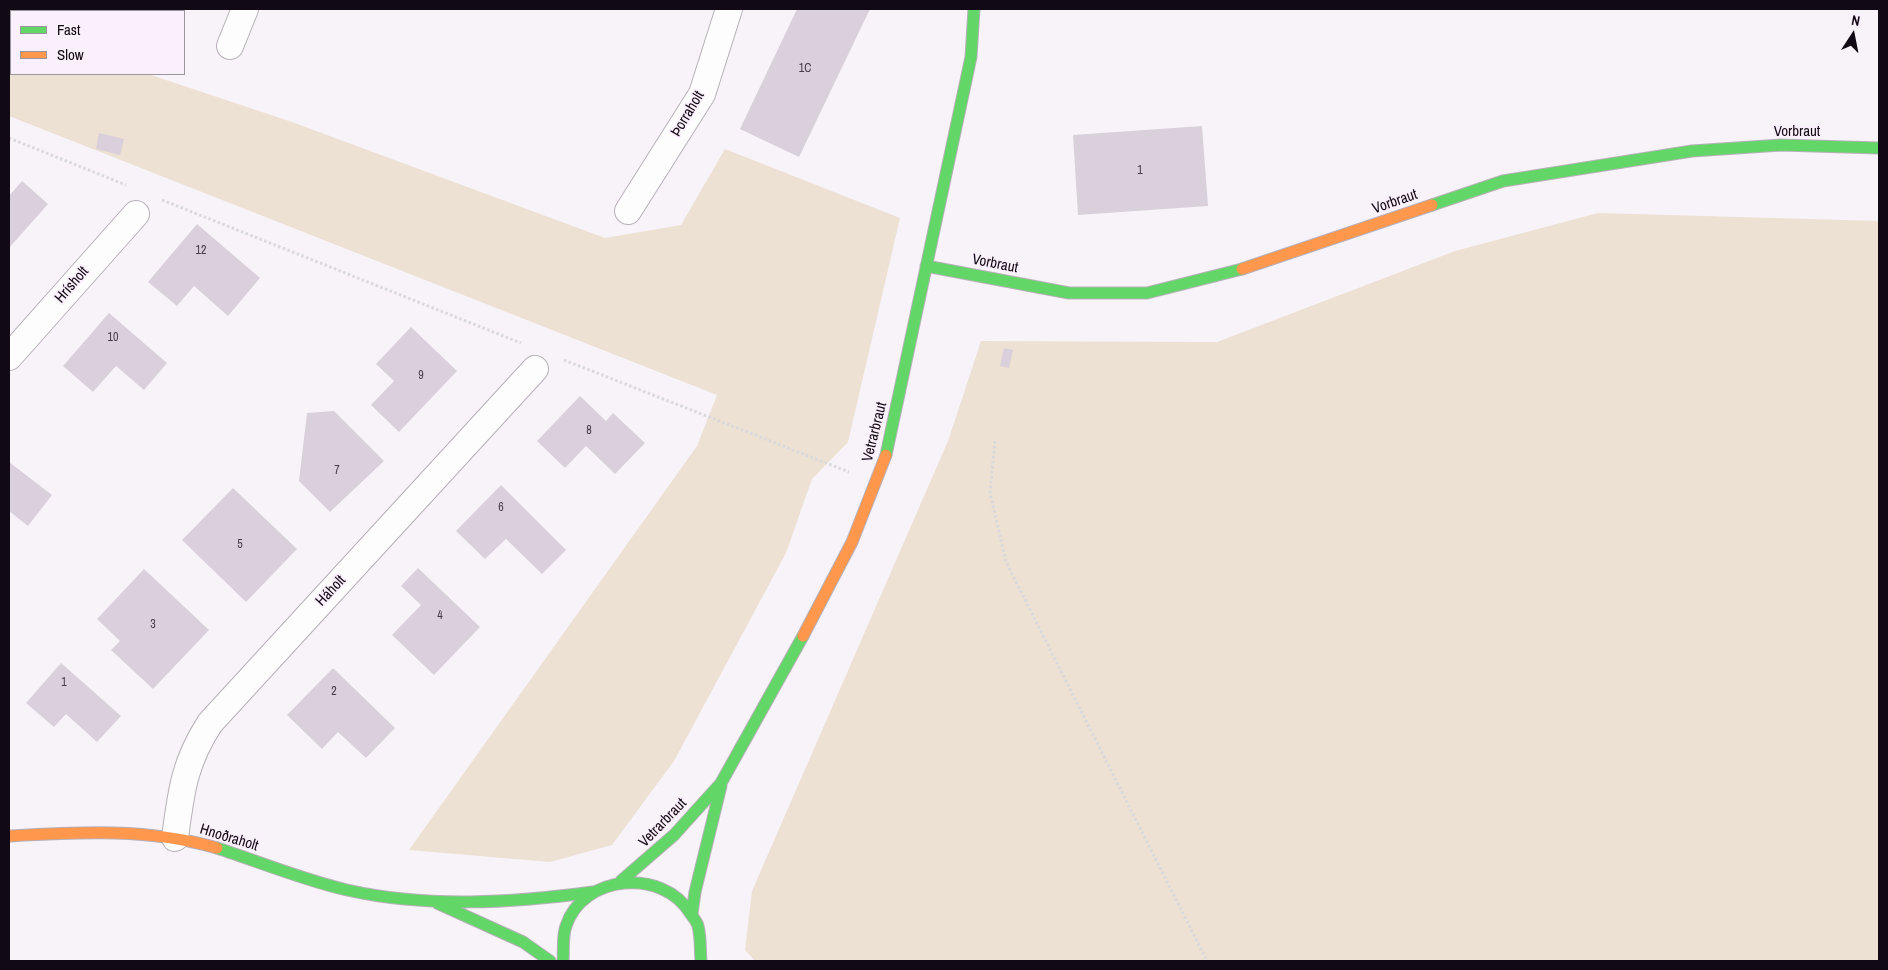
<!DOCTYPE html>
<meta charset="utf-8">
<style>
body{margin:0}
#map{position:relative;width:1888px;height:970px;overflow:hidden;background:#f8f3f9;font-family:"Archivo Narrow",sans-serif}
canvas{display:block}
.frame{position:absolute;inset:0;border:10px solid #110913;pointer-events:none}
.legend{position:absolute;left:10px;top:10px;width:175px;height:65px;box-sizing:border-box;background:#f9f0fc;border:1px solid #9c949f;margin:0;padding:6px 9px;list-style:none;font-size:15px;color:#110913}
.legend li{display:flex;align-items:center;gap:10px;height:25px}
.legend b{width:25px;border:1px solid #9c949f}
.north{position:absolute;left:1828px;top:10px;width:50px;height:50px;-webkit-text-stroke:4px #f9f0fc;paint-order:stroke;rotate:11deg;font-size:14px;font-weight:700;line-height:20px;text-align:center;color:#110913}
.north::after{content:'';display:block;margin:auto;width:18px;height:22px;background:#110913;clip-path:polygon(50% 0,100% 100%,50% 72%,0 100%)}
</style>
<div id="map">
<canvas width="1888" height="970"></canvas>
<div class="frame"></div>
<ul class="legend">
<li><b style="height:6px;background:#63d668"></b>Fast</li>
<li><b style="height:6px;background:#ff974d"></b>Slow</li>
</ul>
<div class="north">N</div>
</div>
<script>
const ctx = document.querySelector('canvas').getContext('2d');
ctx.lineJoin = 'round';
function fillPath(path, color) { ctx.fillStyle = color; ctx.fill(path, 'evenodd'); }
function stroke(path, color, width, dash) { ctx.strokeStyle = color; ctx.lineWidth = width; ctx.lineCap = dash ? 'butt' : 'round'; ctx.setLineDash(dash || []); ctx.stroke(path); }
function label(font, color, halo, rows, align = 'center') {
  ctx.font = font + ' "Archivo Narrow",sans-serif'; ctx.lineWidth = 4; ctx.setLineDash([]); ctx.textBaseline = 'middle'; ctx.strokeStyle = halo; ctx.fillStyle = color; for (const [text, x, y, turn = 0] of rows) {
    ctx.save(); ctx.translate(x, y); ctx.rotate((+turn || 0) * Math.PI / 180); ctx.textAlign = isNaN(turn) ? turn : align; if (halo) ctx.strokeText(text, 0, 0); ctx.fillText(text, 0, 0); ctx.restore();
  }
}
const green = new Path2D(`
 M9,18L11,19V74H148L292,122L605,238L681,225L725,149L900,218L848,442L812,479L786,553L674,761L612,845L550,862L409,850L697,446L717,395L9,116Z
 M1598,213L1879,221V961H755L745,950L752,891L948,441L981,341L1217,342L1455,251Z`);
const building = new Path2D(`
 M797,9H870L799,157L740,129Z
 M1202,126L1208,206L1078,215L1073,135Z
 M99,133L124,139L120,155L96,149Z
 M22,181L48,204L9,248V196Z
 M197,224L260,278L228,316L194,286L177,306L148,282Z
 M109,313L167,363L144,390L116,366L93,392L63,366Z
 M411,327L457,371L399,432L371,405L394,381L376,364Z
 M1004,348L1013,350L1009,368L1000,366Z
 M580,396L606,421L613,413L645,443L615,474L586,446L565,468L537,441Z
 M334,411L384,461L330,512L299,481L307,413Z
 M9,462L52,495L28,526L9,511Z
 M501,485L566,550L542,574L506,539L485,559L456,531Z
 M233,488L297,549L246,602L182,540Z
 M418,568L480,627L434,675L392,635L421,605L401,586Z
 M144,569L209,630L153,689L111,650L120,641L97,619Z
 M61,663L121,716L97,742L66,714L54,727L26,703Z
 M333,668L395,728L366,758L338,732L322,749L287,715Z`);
const path = new Path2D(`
 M9,138L126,185
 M162,200L521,343
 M564,360L849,472
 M995,441L990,493L1006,562L1207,961`);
const street = new Path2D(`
 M230,46L245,9
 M628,211L702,94L729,9
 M9,357L136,214
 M175,838C181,792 184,763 210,723L535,369`);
const fast = new Path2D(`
 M1432,205L1503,181L1692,151L1781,145L1879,148
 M926,266L1069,293H1147L1242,269
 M886,455L971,57L974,9
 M217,848C260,862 303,880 347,890C427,908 512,903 593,892
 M621,881L674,835L721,783L803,636
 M437,903L523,942L550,961
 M692,914L695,892L721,786
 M563,961C564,950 562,936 566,926C583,874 663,868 690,913C693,917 697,922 698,926C701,937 700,950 701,961`);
const slow = new Path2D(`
 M1242,269L1432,205
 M803,636L852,542L886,455
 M9,836C80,832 148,828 217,848`);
const numberNames = [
 ["1C",805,69],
 ["1",1140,171],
 ["12",201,251],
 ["10",113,338],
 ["9",421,376],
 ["8",589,431],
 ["7",337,471],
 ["6",501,508],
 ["5",240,545],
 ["4",440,616],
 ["3",153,625],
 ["1",64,683],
 ["2",334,692]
];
const streetNames = [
 ["Þorraholt",688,114,-59],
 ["Vorbraut",1797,132],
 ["Vorbraut",1395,202,-19],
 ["Vorbraut",995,264,11],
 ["Hrísholt",72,285,-49],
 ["Vetrarbraut",875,432,-76],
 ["Háholt",331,591,-47],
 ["Vetrarbraut",663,823,-46],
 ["Hnoðraholt",229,838,17]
];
fillPath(green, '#ede1d4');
fillPath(building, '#d9d0db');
stroke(street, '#b7b0b8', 28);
stroke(fast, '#b7b0b8', 13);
stroke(slow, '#b7b0b8', 13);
stroke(path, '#d9d8da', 3, [2.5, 2.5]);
stroke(street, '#fefdfe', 26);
stroke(fast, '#63d668', 11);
stroke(slow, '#ff974d', 11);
label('12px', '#433b45', null, numberNames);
label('15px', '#110913', '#f9f0fc', streetNames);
</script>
